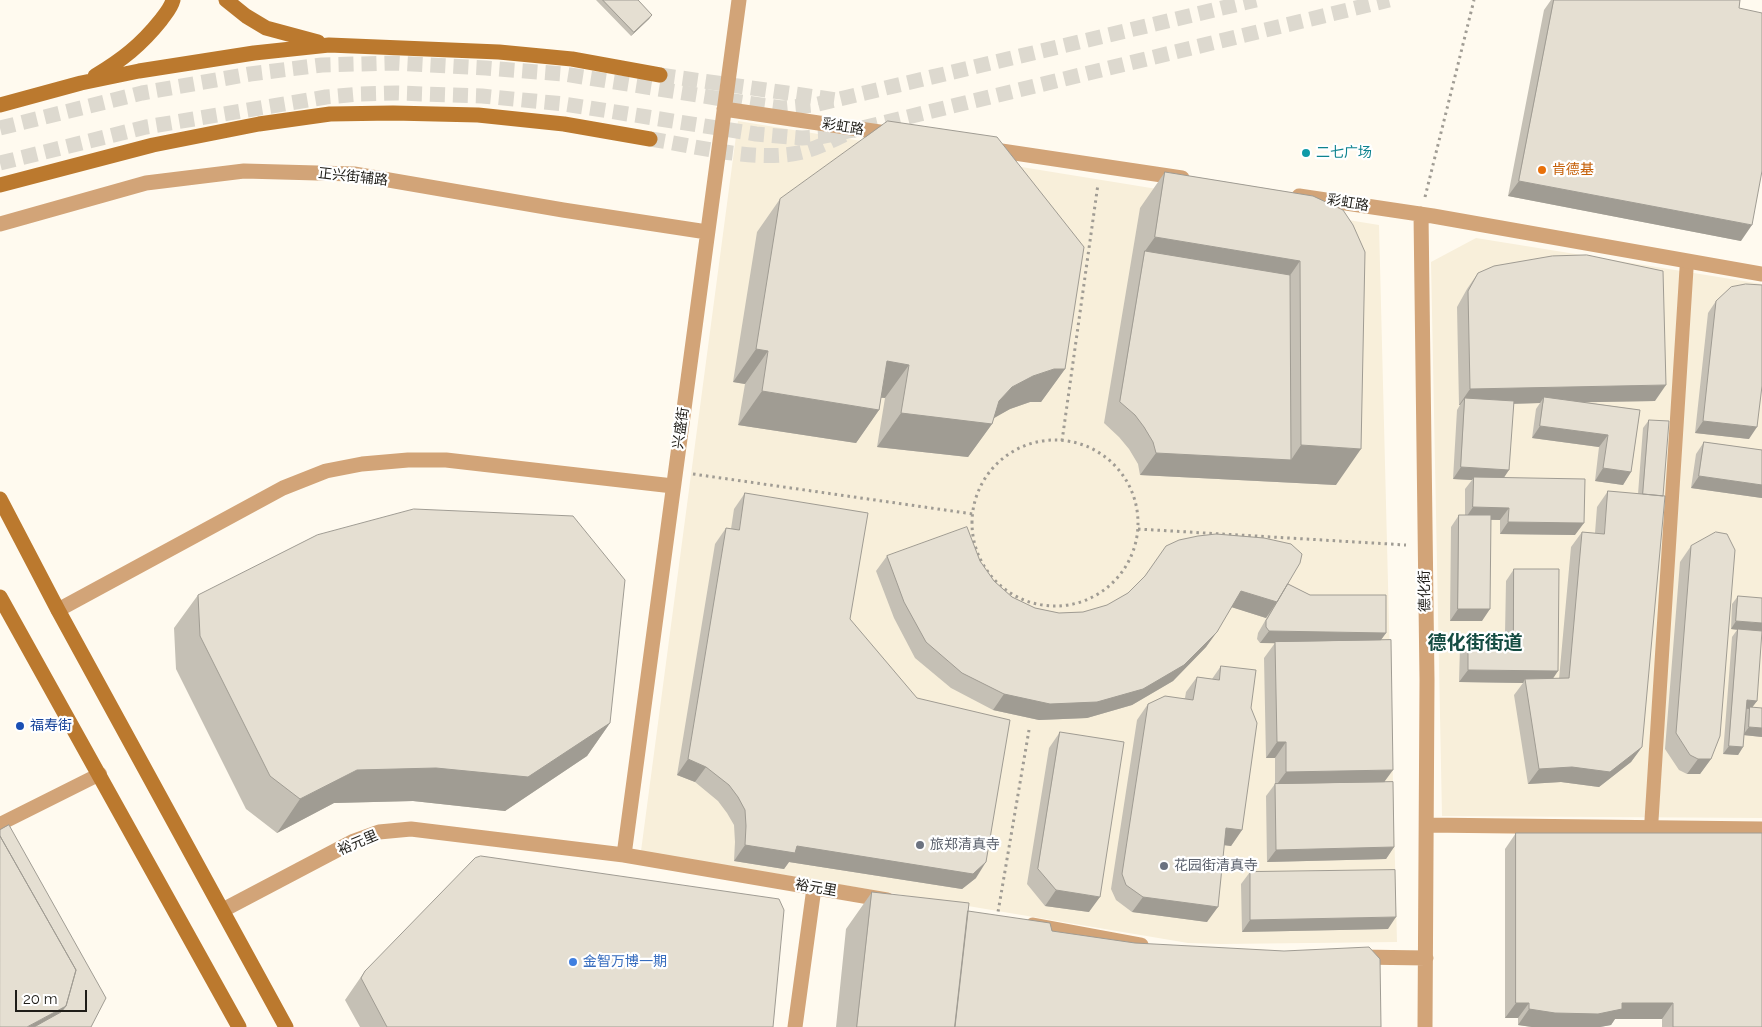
<!DOCTYPE html>
<meta charset="utf-8">
<style>
body{margin:0}
#map{position:relative;width:1762px;height:1027px;overflow:hidden;background:#fffaef;font-family:Raleway,sans-serif}
canvas{display:block}
.scale{position:absolute;left:15px;top:990px;width:72px;height:22px;box-sizing:border-box;border:2px solid #1f1d18;border-top:0;padding-left:6px;font-size:15px;line-height:18px;white-space:nowrap;color:#1f1d18;-webkit-text-stroke:4px #fff;paint-order:stroke}
</style>
<div id="map">
<canvas width="1762" height="1027"></canvas>
<div class="scale">20 m</div>
</div>
<script>
const ctx = document.querySelector('canvas').getContext('2d');
ctx.lineJoin = 'round';
function fillPath(path, color) { ctx.fillStyle = color; ctx.fill(path, 'evenodd'); }
function stroke(path, color, width, dash) { ctx.strokeStyle = color; ctx.lineWidth = width; ctx.lineCap = dash ? 'butt' : 'round'; ctx.setLineDash(dash || []); ctx.stroke(path); }
function label(font, color, halo, rows, align = 'center') {
  ctx.font = font + ' Raleway,"Noto Sans SC",sans-serif'; ctx.lineWidth = 4.5; ctx.setLineDash([]); ctx.textBaseline = 'middle'; ctx.strokeStyle = halo; ctx.fillStyle = color; for (const [text, x, y, turn = 0] of rows) {
    ctx.save(); ctx.translate(x, y); ctx.rotate((+turn || 0) * Math.PI / 180); ctx.textAlign = isNaN(turn) ? turn : align; if (halo) ctx.strokeText(text, 0, 0); ctx.fillText(text, 0, 0); ctx.restore();
  }
}
const built = new Path2D(`
 M738,121L1379,225L1397,942L1221,944L1188,943L641,851Z
 M1476,238L1762,284V818L1442,816L1431,262Z`);
const secondaryTunnel = new Path2D(`
 M660,75L837,100
 M650,139C695,146 766,165 809,150C824,145 839,137 854,130`);
const primaryTunnel = new Path2D(`
 M0,128L142,93L250,74L322,65L393,63L486,68L564,74L760,105L782,108L814,105L1256,0
 M0,163L146,127L326,97L360,94L397,93L482,96L564,104L756,134L802,138L820,137L854,130L1389,0`);
const path = new Path2D(`
 M1425,197L1474,0
 M972 523a83 83 0 1 1 166 0a83 83 0 1 1-166 0Z
 M1062,441L1098,184
 M693,474L973,514
 M1138,529L1406,545
 M997,918L1029,730`);
const lane = new Path2D(`
 M0,824L100,774
 M1651,828L1687,261`);
const street = new Path2D(`
 M724,109L893,134
 M988,149L1182,178
 M1299,196L1433,216L1762,274
 M1421,214L1427,680L1425,1027
 M0,224L146,183L244,171L354,174L563,210L707,232
 M58,610L283,488L326,471L362,464L408,460H446L673,486
 M1427,825L1762,829
 M624,855L739,0
 M223,910L354,841L379,832L411,829L624,855L887,900
 M1033,925L1141,945
 M1358,957L1426,958
 M795,1027L814,888`);
const secondary = new Path2D(`
 M226,0L246,16L266,28L318,42
 M95,76C122,60 141,45 161,20C166,13 171,8 173,0
 M0,105L81,83L139,71L254,53L329,45L499,52L572,59L660,75
 M0,185L153,145L259,124L330,114L393,113L478,115L564,124L650,139
 M0,499L58,610L286,1027
 M0,597L239,1027`);
const wall = new Path2D(`
 M596,0H638L652,15L649,19L631,36Z
 M1551,0H1740L1739,8L1741,241L1508,196L1544,10Z
 M1165,172L1313,196L1336,485L1140,475L1138,464L1129,449L1119,437L1104,423L1140,208Z
 M780,199L1065,369L1041,402H1030L1010,409L993,418L992,424L968,457L877,447L885,398H881L879,410L856,443L738,425L745,384L733,382L757,232Z
 M1478,273L1655,401L1584,402L1640,410L1631,472L1623,485L1595,481L1599,447L1532,438L1536,409L1540,403L1514,404L1504,478L1575,535L1500,534V520H1491L1482,621H1450L1451,527L1459,515H1465V489L1472,480L1453,479L1457,410L1460,405H1459L1457,307L1467,289Z
 M1716,301L1749,439L1695,433L1708,313Z
 M1649,420L1642,747L1631,762L1599,787L1561,782L1528,784L1514,695L1523,683L1459,682L1460,646L1468,634H1505L1506,581L1514,569L1553,679H1559L1571,547L1582,532L1595,533L1597,507L1608,491L1638,494L1643,428Z
 M1704,442L1762,450V498L1691,488L1696,454Z
 M745,493L850,619L976,878L962,889L789,862L784,869L734,861L735,842L734,825L727,813L718,801L695,782L677,775L715,544L726,528L731,529L734,509Z
 M1691,546L1711,759L1700,774H1687L1679,770L1665,749L1680,562Z
 M887,556L980,561L994,581L1012,597L1035,608L1059,613L1083,612L1288,584L1386,633L1381,640L1385,782L1394,847L1386,859L1267,862L1266,796L1275,784V758H1266L1264,658L1275,643H1260L1257,639L1258,633L1269,614L1266,618L1232,607L1206,647L1173,681L1132,705L1087,718L1039,720L993,710L951,688L915,658L894,618L876,571Z
 M198,595L610,723L587,756L505,811L413,801L334,803L277,833L246,809L176,669L174,628Z
 M1738,596L1757,701L1752,707L1762,737L1744,735L1743,747L1738,755L1723,754L1732,637L1737,630L1731,629L1732,604Z
 M1221,666L1251,708L1242,830L1231,846L1224,845L1207,922L1132,912L1116,900L1111,889L1137,720L1148,704L1185,698L1186,692L1197,677L1212,679Z
 M1060,732L1089,912L1045,906L1027,884L1049,748Z
 M1516,833L1762,1027H1662V1019H1615L1611,1025L1600,1027H1532L1518,1025V1018H1505V849Z
 M1250,872L1388,929L1242,932L1241,884Z
 M872,892L968,911L1052,931L1381,1027H836L846,929Z
 M365,971L773,1027H360L345,1000Z`);
const shadedWall = new Path2D(`
 M652,15L649,19L631,36L634,32Z
 M1519,181L1752,225L1741,241L1508,196Z
 M1155,237L1300,261L1275,297L1145,251Z
 M756,349L768,351L745,384L733,382Z
 M887,361L909,365L885,398L863,395Z
 M1054,369H1065L1041,402H1030L1010,409L989,421L992,424L968,457L877,447L901,413L999,401L1012,387L1033,376Z
 M1666,385L1655,401L1543,403L1544,397L1540,403L1465,405V398L1460,405H1459L1470,389Z
 M762,391L879,410L856,443L738,425Z
 M1703,421L1757,427L1749,439L1695,433Z
 M1540,426L1608,435L1599,447L1532,438Z
 M1301,445L1361,449L1336,485L1140,475L1156,453L1291,460Z
 M1461,467L1509,470L1501,482L1474,477L1472,480L1453,479Z
 M1603,468L1631,472L1623,485L1595,481Z
 M1699,476L1762,485V498L1691,488Z
 M1473,507L1509,508L1500,520L1465,519Z
 M1508,522L1584,523L1575,535L1500,534Z
 M1241,591L1277,602L1266,618L1231,607Z
 M1458,609H1490L1482,621H1450Z
 M1736,621L1762,623V632L1731,629Z
 M1269,631L1386,633L1377,645L1260,643Z
 M1217,632L1206,647L1173,681L1132,705L1087,718L1039,720L993,710L1004,694Z
 M1468,670L1558,671L1550,683L1525,679L1523,683L1459,682Z
 M1747,700L1757,701L1751,709L1750,707L1749,709L1741,708Z
 M610,723L587,756L505,811L413,801L334,803L277,833L300,799L357,770Z
 M1749,727L1762,728V737L1743,735Z
 M1277,742H1286L1275,758H1266Z
 M1729,746L1743,747L1738,755L1723,754Z
 M1642,747L1631,762L1599,787L1561,782L1528,784L1539,769Z
 M688,759L706,767L695,782L677,775Z
 M1698,759H1711L1700,774H1687Z
 M1393,770L1382,785L1275,787L1286,772Z
 M1226,828L1242,830L1231,846L1215,844Z
 M745,845L797,846L986,862L976,878L962,889L789,862L784,869L734,861Z
 M1394,847L1386,859L1267,862L1276,850Z
 M1056,890L1100,897L1089,912L1045,906Z
 M1143,897L1218,907L1207,922L1132,912Z
 M1396,917L1388,929L1242,932L1250,920Z
 M1516,1003H1529L1518,1018H1505Z
 M1622,1003H1673L1662,1019H1615L1611,1025L1600,1027H1532L1518,1025L1529,1009Z
 M66,1006L51,1027H27Z`);
const building = new Path2D(`
 M603,0H638L652,15L634,32Z
 M1554,0H1740L1739,8L1762,13V171L1752,225L1519,181Z
 M888,121L997,137L1084,247L1065,369H1054L1033,376L1012,387L999,401L992,424L901,413L909,365L887,361L879,410L762,391L768,351L756,349L780,199Z
 M1165,172L1313,196L1343,210L1353,225L1365,252L1361,449L1301,445L1300,261L1155,237Z
 M1145,251L1290,275L1291,460L1156,453L1153,442L1144,427L1135,415L1120,402Z
 M1587,255L1663,271L1666,385L1470,389L1468,291L1478,273L1494,266L1552,256Z
 M1746,284L1762,285V386L1757,427L1703,421L1716,301L1731,287Z
 M1544,397L1640,410L1631,472L1603,468L1608,435L1540,426Z
 M1465,398L1514,401L1509,470L1461,467Z
 M1649,420L1669,421L1663,496L1643,494Z
 M1704,442L1762,450V485L1699,476Z
 M1474,477L1585,479L1584,523L1508,522L1509,508L1473,507Z
 M1608,491L1665,496L1642,747L1610,772L1572,767L1539,769L1525,679L1569,678L1582,532L1604,534Z
 M745,493L868,513L850,619L917,698L1010,720L986,862L973,874L797,846L795,853L745,845L746,826L745,810L738,797L729,785L706,767L688,759L726,528L739,530Z
 M414,509L573,516L625,580L610,723L528,777L436,768L357,770L300,799L270,776L200,636L198,595L317,535Z
 M1459,515H1491L1490,609H1458Z
 M967,527L980,561L994,581L1012,597L1035,608L1059,613L1083,612L1107,605L1128,593L1145,576L1166,546L1179,540L1198,536L1216,534L1264,538L1291,544L1302,554L1300,563L1277,602L1241,591L1217,632L1184,665L1143,689L1097,702L1050,704L1004,694L962,673L926,642L904,602L887,556Z
 M1716,532L1727,534L1735,550L1720,736L1711,759H1698L1690,755L1676,733L1691,546Z
 M1514,569H1559L1558,671L1468,670V634H1513Z
 M1288,584L1310,595H1386V633L1269,631L1266,627V621Z
 M1738,596L1762,598V623L1736,621Z
 M1738,629L1762,631L1757,701L1747,700L1743,747L1729,746Z
 M1391,640L1393,770L1286,772V742H1277L1275,642Z
 M1221,666L1256,670L1251,708L1257,723L1242,830L1226,828L1218,907L1143,897L1126,885L1122,874L1148,704L1165,696L1193,700L1197,677L1219,680Z
 M1750,707L1762,708V728L1749,727Z
 M1060,732L1124,742L1100,897L1056,890L1038,869Z
 M1393,782L1394,847L1276,850L1275,784Z
 M9,825L106,998L91,1027H34L61,1012L66,1006L76,970L0,836V830Z
 M1516,833H1762V1027H1673V1003H1622V1009L1598,1014L1555,1013L1529,1009V1003H1516Z
 M0,836L76,970L66,1006L27,1027H0Z
 M481,856L779,899L784,910L773,1027H387L361,978L365,971L475,858Z
 M1395,870L1396,917L1250,920V872Z
 M872,892L969,903L955,1027H857Z
 M968,911L1050,923L1052,931L1135,943L1284,951L1369,947L1380,959L1381,1027H955Z`);
const markers = [
 [1306,153,5,"#0f9aa8"],
 [1542,170,5,"#e8710a"],
 [20,726,5,"#1a4fb4"],
 [920,845,5,"#6b7280"],
 [1164,866,5,"#6b7280"],
 [573,962,5,"#3f7fe0"]
];
const streetNames = [
 ["彩虹路",843,127,9],
 ["正兴街辅路",353,177,6],
 ["彩虹路",1348,203,9],
 ["兴盛街",681,428,-82],
 ["德化街",1425,591,-91],
 ["裕元里",358,843,-23],
 ["裕元里",816,888,10]
];
const cultureNames = [
 ["二七广场",1316,153]
];
const foodNames = [
 ["肯德基",1552,170]
];
const transitNames = [
 ["福寿街",30,726]
];
const worshipNames = [
 ["旅郑清真寺",930,845],
 ["花园街清真寺",1174,866]
];
const shopNames = [
 ["金智万博一期",583,962]
];
const districtNames = [
 ["德化街街道",1475,643]
];
fillPath(built, '#f8efda');
stroke(secondaryTunnel, '#ddd9cf', 15, [15, 8]);
stroke(primaryTunnel, '#ddd9cf', 15, [15, 8]);
stroke(path, '#a09c94', 3, [2.5, 4]);
stroke(lane, '#d2a478', 14);
stroke(street, '#d2a478', 15);
stroke(secondary, '#bb792e', 15);
fillPath(wall, '#c5c0b5');
fillPath(shadedWall, '#a09c93');
fillPath(building, '#e5dfd2');
stroke(building, '#a09c93', 1);
for (const [x, y, r, color] of markers) { const dot = new Path2D(); dot.arc(x, y, r, 0, 2 * Math.PI); ctx.fillStyle = color; ctx.fill(dot); stroke(dot, '#fff', 2); }
label('14px', '#1f1d18', '#fff', streetNames);
label('14px', '#0d838f', '#fff', cultureNames, 'left');
label('14px', '#c56008', '#fff', foodNames, 'left');
label('14px', '#164399', '#fff', transitNames, 'left');
label('14px', '#5b616d', '#fff', worshipNames, 'left');
label('14px', '#366cbe', '#fff', shopNames, 'left');
label('bold 19px', '#144c42', '#fff', districtNames);
</script>
